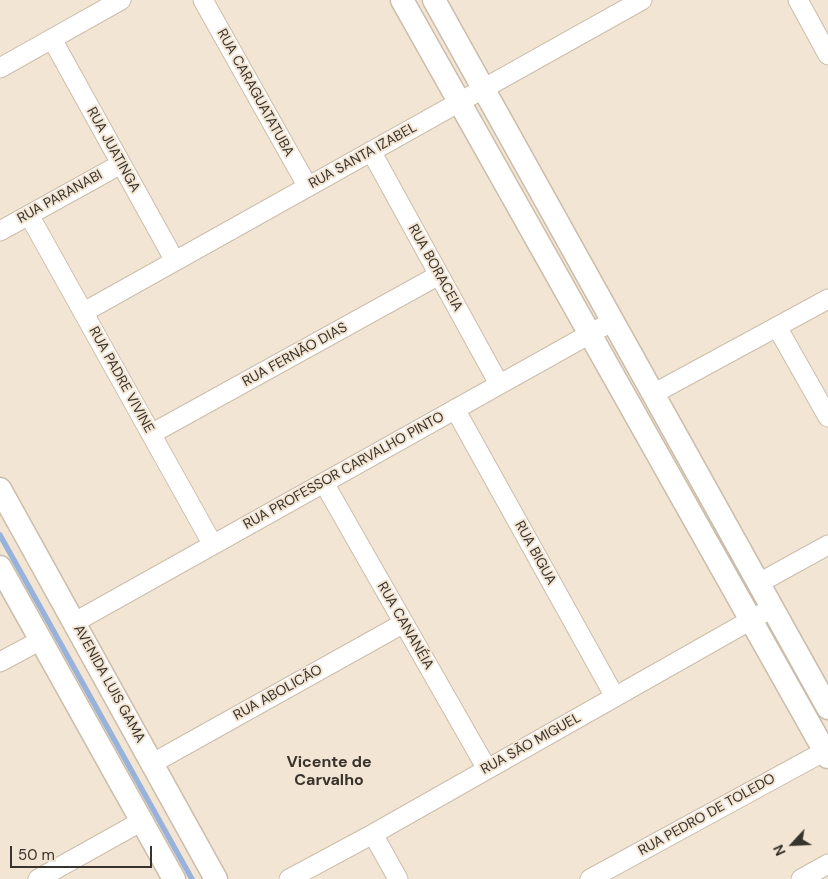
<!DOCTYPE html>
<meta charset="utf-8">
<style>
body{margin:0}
#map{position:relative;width:828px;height:879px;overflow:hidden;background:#f3e5d3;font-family:"DM Sans",sans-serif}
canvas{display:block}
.north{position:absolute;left:768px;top:819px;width:50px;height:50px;-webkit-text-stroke:4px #f3e5d3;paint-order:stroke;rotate:245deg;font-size:14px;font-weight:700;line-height:20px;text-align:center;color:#38332c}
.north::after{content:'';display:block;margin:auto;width:18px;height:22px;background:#38332c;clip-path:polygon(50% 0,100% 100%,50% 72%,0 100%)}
.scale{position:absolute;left:10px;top:846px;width:142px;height:22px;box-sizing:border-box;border:2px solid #38332c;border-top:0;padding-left:6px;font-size:15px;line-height:18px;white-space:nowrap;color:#38332c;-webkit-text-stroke:4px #f3e5d3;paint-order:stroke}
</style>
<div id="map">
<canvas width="828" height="879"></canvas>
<div class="north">N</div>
<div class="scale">50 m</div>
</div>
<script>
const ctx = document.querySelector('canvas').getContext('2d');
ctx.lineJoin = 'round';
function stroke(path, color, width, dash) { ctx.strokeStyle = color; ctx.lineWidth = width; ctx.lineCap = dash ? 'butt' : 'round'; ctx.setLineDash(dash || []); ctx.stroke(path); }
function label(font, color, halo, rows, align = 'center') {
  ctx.font = font + ' "DM Sans",sans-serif'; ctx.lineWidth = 4; ctx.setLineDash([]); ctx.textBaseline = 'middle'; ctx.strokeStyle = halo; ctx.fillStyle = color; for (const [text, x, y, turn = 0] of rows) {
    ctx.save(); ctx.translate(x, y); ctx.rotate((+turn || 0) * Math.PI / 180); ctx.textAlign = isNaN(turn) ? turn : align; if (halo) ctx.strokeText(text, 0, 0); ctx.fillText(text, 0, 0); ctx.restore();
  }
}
const stream = new Path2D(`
 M0,535L192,879`);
const minor = new Path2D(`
 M203,0L308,187
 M798,0L828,55
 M52,39L175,261
 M0,68L121,0
 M371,151L499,384
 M29,215L213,545
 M0,231L121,164
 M84,312L642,0
 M777,327L828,417
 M653,394L828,299
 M455,409L615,697
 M151,434L439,275
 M324,483L487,769
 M759,583L828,545
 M75,622L613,321
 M0,662L41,640
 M153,763L404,623
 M373,834L398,879
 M38,879L142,821
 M289,879L373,834L772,608
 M590,879L825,751
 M801,879L828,864`);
const tertiary = new Path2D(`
 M402,0L828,757
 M434,0L828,708
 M0,489L216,879
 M0,567L174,879`);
const streetNames = [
 ["RUA CARAGUATATUBA",255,93,61],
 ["RUA JUATINGA",113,150,61],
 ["RUA SANTA IZABEL",363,156,-29],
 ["RUA PARANABI",60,197,-29],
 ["RUA BORACEIA",435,268,61],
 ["RUA FERNÃO DIAS",295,355,-29],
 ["RUA PADRE VIVINE",121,380,61],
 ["RUA PROFESSOR CARVALHO PINTO",344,471,-29],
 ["RUA BIGUA",535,553,61],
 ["RUA CANANÉIA",405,626,60],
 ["AVENIDA LUIS GAMA",109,684,61],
 ["RUA ABOLICÃO",278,693,-29],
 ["RUA SÃO MIGUEL",531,744,-29],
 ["RUA PEDRO DE TOLEDO",707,815,-29]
];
const quarterNames = [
 ["Vicente de",329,763],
 ["Carvalho",329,781]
];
stroke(stream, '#97b2db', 5.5);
stroke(minor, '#cbbdab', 21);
stroke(tertiary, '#cbbdab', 25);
stroke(minor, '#fff', 19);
stroke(tertiary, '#fff', 22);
label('14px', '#38332c', '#f3e5d3', streetNames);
label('bold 16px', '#38332c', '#f3e5d3', quarterNames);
</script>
